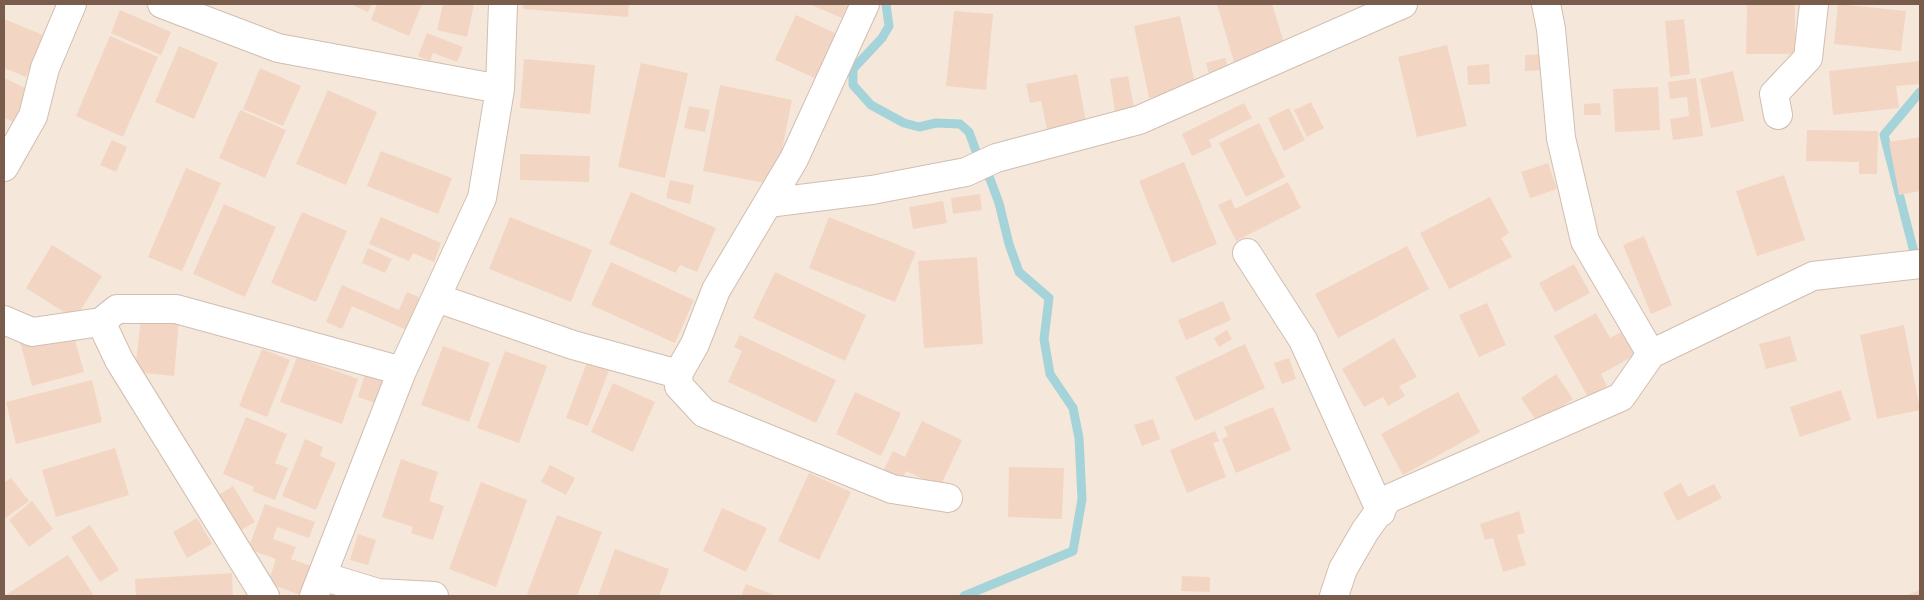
<!DOCTYPE html>
<style>
body{margin:0}
#map{position:relative;width:1924px;height:600px;overflow:hidden;background:#fdf6ec;font-family:Signika,sans-serif}
canvas{display:block}
.frame{position:absolute;inset:0;border:5px solid #7a5c4d;pointer-events:none}
</style>
<div id="map">
<canvas width="1924" height="600"></canvas>
<div class="frame"></div>
</div>
<script>
const ctx = document.querySelector('canvas').getContext('2d');
ctx.lineJoin = 'round';
function fillPath(path, color) { ctx.fillStyle = color; ctx.fill(path, 'evenodd'); }
function stroke(path, color, width, dash) { ctx.strokeStyle = color; ctx.lineWidth = width; ctx.lineCap = dash ? 'butt' : 'round'; ctx.setLineDash(dash || []); ctx.stroke(path); }
const residential = new Path2D(`
 M4,4H1920V596H4Z`);
const stream = new Path2D(`
 M886,4L889,26L882,38L853,69V85L871,105L904,123L919,127L936,123L960,124L969,132L981,165L990,179L999,203L1009,244L1019,272L1049,298L1044,339L1050,374L1073,408L1079,438L1082,499L1073,551L964,596
 M1916,260L1884,135L1920,92`);
const building = new Path2D(`
 M355,4H372L368,12L354,6Z
 M377,4H422L409,36L371,20Z
 M443,4H474L467,37L437,30Z
 M523,4H629L628,17L523,9Z
 M809,4H848L842,18Z
 M1217,4H1272L1285,46L1234,62Z
 M1747,4H1795V54H1746Z
 M1838,4L1906,11L1901,51L1834,44Z
 M120,10L171,32L161,55L111,33Z
 M954,11L993,14L986,90L946,86Z
 M796,15L839,35L819,80L775,60Z
 M1180,16L1196,87L1149,98L1134,26Z
 M4,19L43,35L26,77L4,68Z
 M1684,19L1690,74L1670,77L1665,21Z
 M427,33L463,47L457,62L433,53L430,61L418,56Z
 M110,36L158,57L123,137L76,116Z
 M1447,45L1467,126L1417,137L1398,57Z
 M179,46L218,63L194,119L155,102Z
 M1541,54L1542,70L1525,71V55Z
 M1225,58L1230,75L1211,81L1206,63Z
 M524,59L595,65L590,114L520,108Z
 M1920,61V84L1896,86L1899,108L1833,115L1829,71Z
 M641,63L688,73L665,178L618,167Z
 M1489,64L1490,84L1468,85L1467,66Z
 M260,68L301,86L283,126L243,109Z
 M1733,71L1744,121L1711,128L1700,79Z
 M1077,74L1086,121L1047,129L1041,101L1030,103L1026,84Z
 M1128,76L1134,108L1115,111L1110,79Z
 M4,78L34,92L19,124L4,118Z
 M1696,78L1703,136L1673,140L1670,119L1689,116L1687,97L1670,99L1668,82Z
 M720,85L792,100L775,185L703,171Z
 M1658,87L1660,130L1615,132L1613,89Z
 M328,90L377,112L346,185L296,164Z
 M1311,102L1324,128L1307,137L1294,110Z
 M1244,103L1252,118L1209,140L1212,147L1192,156L1182,134Z
 M1600,103L1601,115H1584V104Z
 M689,106L710,110L705,132L684,128Z
 M1289,108L1305,140L1284,151L1268,118Z
 M240,110L286,130L265,178L219,158Z
 M1259,123L1285,177L1246,197L1219,143Z
 M1807,130L1878,131L1877,174H1859V162L1806,161Z
 M1920,137V191L1899,195L1889,142Z
 M112,140L127,147L116,172L100,165Z
 M381,151L452,178L438,214L367,186Z
 M520,154L590,156L589,182L520,180Z
 M1184,162L1217,244L1172,263L1139,181Z
 M1548,163L1557,189L1530,198L1521,172Z
 M186,168L221,183L182,271L148,257Z
 M1784,175L1805,240L1757,256L1736,191Z
 M670,180L694,185L690,204L666,198Z
 M1288,182L1301,208L1236,241L1218,205L1231,199L1235,209Z
 M631,192L716,228L697,272L680,265L676,273L609,244Z
 M980,194L982,210L953,214L951,198Z
 M1490,197L1509,233L1501,238L1512,257L1449,289L1420,233Z
 M943,201L947,223L913,229L909,207Z
 M224,204L276,227L245,297L193,274Z
 M302,212L347,231L316,302L271,283Z
 M381,217L441,243L434,262L413,253L409,261L369,244Z
 M510,217L592,250L571,302L489,269Z
 M829,217L916,252L895,302L809,268Z
 M1644,236L1672,305L1651,314L1623,245Z
 M52,245L102,276L75,319L26,288Z
 M1407,246L1429,289L1338,338L1315,294Z
 M368,248L392,259L385,273L362,263Z
 M977,257L983,344L924,348L918,261Z
 M611,262L694,300L675,343L591,305Z
 M1574,264L1590,293L1555,312L1539,283Z
 M775,272L866,315L845,361L753,318Z
 M342,285L399,310L407,292L423,299L409,331L352,306L342,329L326,322Z
 M1223,301L1231,320L1186,340L1178,320Z
 M1487,303L1506,345L1479,357L1459,315Z
 M1596,313L1610,338L1625,330L1637,354L1601,374L1607,386L1588,397L1554,336Z
 M141,317L179,321L174,376L135,372Z
 M1904,325L1920,410L1877,419L1860,335Z
 M1227,330L1232,339L1219,347L1214,338Z
 M61,331L74,337L84,372L32,386L20,342Z
 M740,335L836,380L816,423L728,382L742,351L734,347Z
 M1790,336L1797,361L1766,369L1759,344Z
 M1394,338L1417,377L1399,386L1405,396L1388,406L1383,397L1364,407L1342,369Z
 M1245,344L1265,388L1195,421L1175,377Z
 M443,346L490,363L469,422L421,405Z
 M262,349L290,360L267,417L239,406Z
 M505,351L547,366L519,443L477,428Z
 M297,357L358,379L342,424L280,402Z
 M589,357L611,365L588,426L566,418Z
 M1289,358L1296,379L1282,384L1274,363Z
 M366,370L387,376L378,404L358,397Z
 M1556,374L1573,399L1538,423L1521,398Z
 M92,380L102,422L16,444L6,402Z
 M613,383L655,402L633,452L591,432Z
 M1841,390L1851,420L1800,437L1790,407Z
 M855,392L901,413L881,456L836,434Z
 M1458,392L1480,432L1403,475L1381,434Z
 M1273,407L1291,450L1236,473L1222,439L1228,436L1224,427Z
 M246,417L287,434L275,463L288,468L275,500L252,491L254,487L223,474Z
 M1153,419L1160,439L1142,446L1134,425Z
 M922,421L962,440L940,487L906,471L901,481L883,472L893,451L905,457Z
 M1215,431L1219,441L1213,443L1226,477L1187,493L1170,450Z
 M305,439L323,447L320,456L336,463L316,510L282,496Z
 M115,448L129,495L56,517L42,470Z
 M401,459L438,472L429,501L444,506L433,540L411,533L413,527L382,517Z
 M550,465L575,478L566,495L541,482Z
 M1009,467L1064,468L1062,519L1008,517Z
 M809,473L851,492L819,560L778,541Z
 M11,478L29,501L4,519V483Z
 M481,482L527,500L496,587L449,569Z
 M1681,483L1688,497L1714,484L1722,498L1677,521L1663,493Z
 M233,486L255,522L235,534L214,498Z
 M32,501L53,529L29,547L9,520Z
 M265,504L315,522L309,538L277,527L273,539L296,547L291,559L314,567L303,596L268,583L276,559L248,549Z
 M722,508L767,528L746,572L703,551Z
 M1519,511L1525,533L1517,535L1526,565L1503,572L1493,538L1485,540L1480,524Z
 M557,515L602,532L577,596H532L527,594Z
 M197,518L212,544L187,558L173,532Z
 M90,525L119,570L100,582L71,537Z
 M358,534L376,540L368,565L350,560Z
 M615,549L669,569L659,596H598Z
 M68,555L94,596H4Z
 M232,573L233,596H136L135,579Z
 M1182,576L1210,577V592L1181,591Z
 M746,584L777,596H741Z
 M1920,590V596H1905Z`);
const minor = new Path2D(`
 M162,4L278,48L500,89
 M1546,4L1551,29L1561,138L1585,241L1651,354
 M1778,115L1774,94L1808,58L1814,4
 M4,167L33,116L45,68L72,4
 M768,203L872,190L966,172L996,158L1139,120L1403,4
 M1247,253L1303,340L1381,512
 M437,298L573,345L678,374L679,386L704,413L892,489L948,498
 M4,320L32,332L101,322L119,360L265,596
 M101,322L117,309H176L402,371
 M678,374L695,344L716,290L794,159L865,4
 M322,576L378,593L434,596
 M314,596L402,371L482,198L500,89L503,4
 M1334,596L1343,569L1365,531L1388,499L1621,397L1651,354L1813,276L1920,264`);
fillPath(residential, '#f5e8da');
stroke(stream, '#a5d3da', 9);
fillPath(building, '#f3d5c3');
stroke(minor, '#d1beb0', 30);
stroke(minor, '#fff', 28);
</script>
